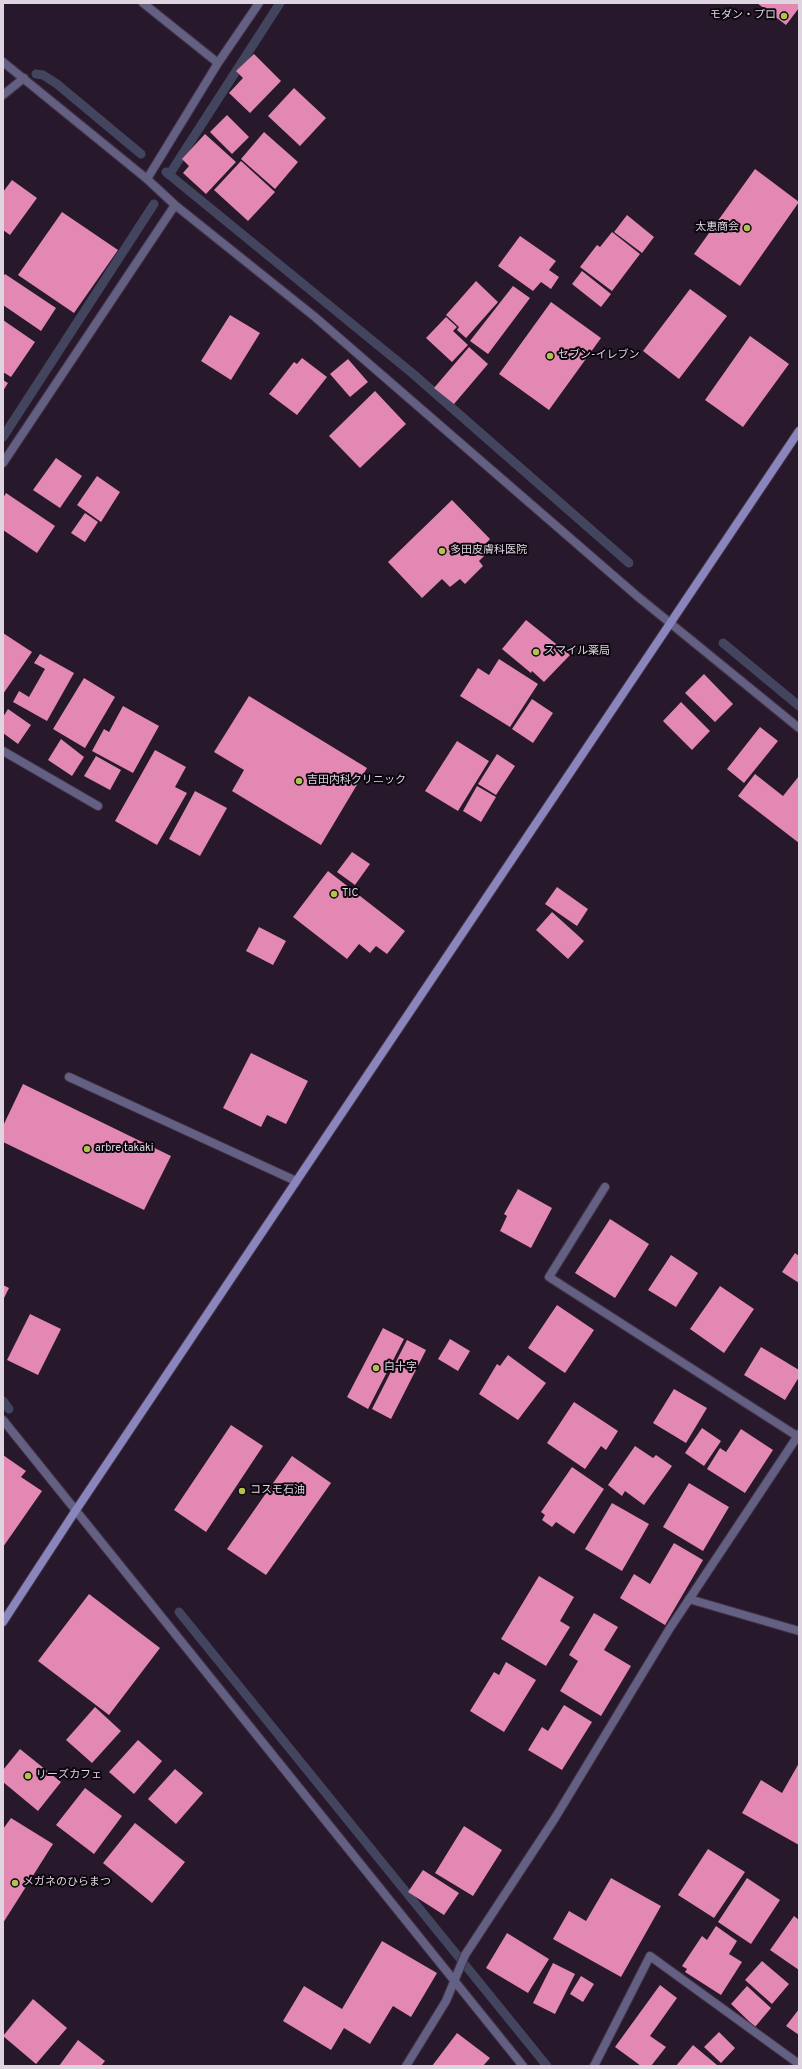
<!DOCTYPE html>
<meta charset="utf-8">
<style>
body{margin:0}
#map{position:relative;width:802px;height:2069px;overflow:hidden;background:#27192b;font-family:Overpass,sans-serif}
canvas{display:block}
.frame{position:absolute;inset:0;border:4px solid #dfd5e1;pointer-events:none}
</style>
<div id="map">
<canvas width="802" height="2069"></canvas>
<div class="frame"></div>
</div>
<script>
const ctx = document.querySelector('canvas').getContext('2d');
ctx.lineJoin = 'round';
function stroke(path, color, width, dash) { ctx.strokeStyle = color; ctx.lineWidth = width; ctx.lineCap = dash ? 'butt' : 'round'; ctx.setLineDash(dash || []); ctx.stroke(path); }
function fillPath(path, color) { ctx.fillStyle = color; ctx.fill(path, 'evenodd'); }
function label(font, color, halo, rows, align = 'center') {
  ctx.font = font + ' Overpass,"Noto Sans JP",sans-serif'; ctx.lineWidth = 4; ctx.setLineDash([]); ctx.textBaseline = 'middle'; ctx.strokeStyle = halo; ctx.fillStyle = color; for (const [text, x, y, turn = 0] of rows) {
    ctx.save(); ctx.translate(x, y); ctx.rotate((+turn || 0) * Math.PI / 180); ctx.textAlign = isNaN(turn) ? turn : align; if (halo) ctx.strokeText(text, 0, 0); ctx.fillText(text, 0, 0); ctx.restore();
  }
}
const stream = new Path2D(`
 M36,74L43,75L57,84L141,154
 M166,172L412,373L629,563
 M169,175L280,3
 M3,437L154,204
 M723,643L799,706
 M3,1401L9,1409
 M179,1612L547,2066`);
const building = new Path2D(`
 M757,3H799V8L786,25Z
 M254,54L281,81L250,113L229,93L243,78L236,71Z
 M294,88L326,118L300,146L268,116Z
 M227,115L249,137L232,154L210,132Z
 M264,132L298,162L275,189L241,159Z
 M205,134L236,162L206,194L183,173L189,166L182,159Z
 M241,161L275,192L248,221L214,190Z
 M755,169L799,202L740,286L694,254Z
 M12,180L37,198L10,235L3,230V192Z
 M62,212L118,250L74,313L18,275Z
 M627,215L654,237L642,253L614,232Z
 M612,232L640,254L612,291L580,267L597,245L600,247Z
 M520,236L556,261L549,270L559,277L551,289L541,282L533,291L498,266Z
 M582,271L611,294L601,307L572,284Z
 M5,274L56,308L41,331L3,305V277Z
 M476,281L498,302L466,338L457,330L459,327L446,315Z
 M513,286L530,298L488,354L470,341Z
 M690,289L727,316L679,379L643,351Z
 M551,302L601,338L549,410L499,374Z
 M230,315L260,333L231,380L201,361Z
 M446,317L457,327L453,331L468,345L452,362L426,338Z
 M3,320L35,342L11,377L3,372Z
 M750,336L789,364L743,427L705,400Z
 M469,347L488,364L454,404L434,388Z
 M302,358L327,377L297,415L269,394L294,362L297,364Z
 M348,359L368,382L350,397L330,374Z
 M3,380L8,383L3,391Z
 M375,391L406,424L360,468L329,436Z
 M56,458L82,476L60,508L33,490Z
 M97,476L120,492L101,522L77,505Z
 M6,493L55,526L37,553L3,530V498Z
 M452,500L490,539L482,548L487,553L479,561L483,566L465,584L460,579L450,587L442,579L422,598L388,562Z
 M85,513L98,522L85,542L71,533Z
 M526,620L570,655L544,682L532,671L531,673L502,649Z
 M3,633L32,652L3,694Z
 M40,654L74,673L47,721L13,702L19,691L29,697L45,669L34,663Z
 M499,659L538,684L510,727L460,696L478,668L489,675Z
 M704,674L733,704L715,722L685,693Z
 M84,678L115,697L85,748L53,729Z
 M249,696L367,768L321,845L232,791L244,770L214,752Z
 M532,699L553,713L533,743L512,729Z
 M681,702L710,731L692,750L663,721Z
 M123,706L159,726L133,773L92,751L104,729L109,732Z
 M8,709L31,725L18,744L3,733V717Z
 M760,727L778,741L744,783L727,769Z
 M61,739L84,757L72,776L48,760Z
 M457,741L489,761L458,811L425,791Z
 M155,750L186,767L175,787L187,793L157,845L115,821Z
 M497,754L515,766L496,795L478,784Z
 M96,756L121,770L110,790L84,776Z
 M755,774L783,796L799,776V843L738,796Z
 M477,786L496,797L481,822L463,811Z
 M195,791L227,808L200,856L169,839Z
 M352,852L370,864L355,885L337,872Z
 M328,871L405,931L387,954L376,946L370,953L359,944L347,959L293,917Z
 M557,887L588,909L577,926L545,904Z
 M552,912L584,941L568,959L536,930Z
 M259,927L286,941L273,965L246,951Z
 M251,1053L308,1081L286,1124L267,1115L261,1127L223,1108Z
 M23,1084L171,1156L144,1210L3,1142V1126Z
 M518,1189L552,1208L531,1248L500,1231L507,1216L504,1214Z
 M610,1219L649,1244L615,1298L575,1273Z
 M795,1253L799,1256V1283L782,1272Z
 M671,1255L698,1273L676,1307L648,1290Z
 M3,1285L9,1288L3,1300Z
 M720,1286L754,1309L724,1353L690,1329Z
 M557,1305L594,1330L565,1373L528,1348Z
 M30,1314L61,1329L38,1375L7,1360Z
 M383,1328L404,1339L368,1409L347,1397Z
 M450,1339L470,1351L458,1371L438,1359Z
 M407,1340L426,1350L391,1419L372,1409Z
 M761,1347L799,1370V1377L785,1400L744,1375Z
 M508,1355L546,1383L518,1420L479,1394L497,1364L500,1366Z
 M674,1389L707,1408L686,1443L653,1423Z
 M574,1402L618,1431L606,1450L601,1446L585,1469L547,1443Z
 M231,1425L263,1446L206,1532L174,1510Z
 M702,1428L721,1441L704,1466L685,1453Z
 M741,1429L773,1450L745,1493L707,1469L720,1448L726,1452Z
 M635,1446L653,1458L656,1455L672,1466L644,1505L625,1491L622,1496L608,1485Z
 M3,1455L26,1471L21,1477L42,1491L3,1547Z
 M292,1456L331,1483L266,1575L227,1549Z
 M572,1467L604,1489L574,1534L556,1522L552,1527L542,1520L545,1515L541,1512Z
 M689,1483L729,1507L703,1551L663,1527Z
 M612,1503L649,1524L622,1571L585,1549Z
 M674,1543L703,1560L665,1625L620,1598L634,1574L650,1584Z
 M539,1576L574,1597L560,1621L570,1627L546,1666L501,1639Z
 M89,1594L160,1648L109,1715L38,1661Z
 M594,1613L618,1627L604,1650L631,1666L601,1716L560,1691L578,1661L569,1655Z
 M506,1662L536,1680L504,1732L470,1711L494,1672L499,1675Z
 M564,1705L592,1722L562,1770L528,1750L542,1727L548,1731Z
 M95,1707L121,1731L92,1763L66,1740Z
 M138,1740L162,1761L134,1794L109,1772Z
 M20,1749L61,1782L38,1811L3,1782V1770Z
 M799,1763V1845L742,1813L761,1780L782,1793Z
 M175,1769L203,1793L176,1824L148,1799Z
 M85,1788L122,1816L94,1854L56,1825Z
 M11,1818L53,1844L3,1923V1829Z
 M135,1823L185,1862L152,1903L103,1863Z
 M464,1826L502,1850L473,1896L435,1873Z
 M708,1849L745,1872L714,1918L678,1895Z
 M423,1870L459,1893L444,1915L408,1892Z
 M611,1878L661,1906L621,1977L553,1939L569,1911L586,1921Z
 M747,1878L780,1900L751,1944L718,1922Z
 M794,1916L799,1920V1970L770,1950Z
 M716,1926L737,1941L729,1954L742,1962L721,1995L685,1972L687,1969L682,1966L702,1936L707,1940Z
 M507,1933L549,1959L528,1993L486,1968Z
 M382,1941L437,1973L411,2017L393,2006L370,2044L344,2028L331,2050L283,2021L304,1986L342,2009Z
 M762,1961L789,1984L772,2004L745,1980Z
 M553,1963L575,1974L555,2014L533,2003Z
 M581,1976L594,1984L583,2002L570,1994Z
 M660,1985L677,1998L650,2036L666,2047L651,2066H641L615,2047Z
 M747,1986L771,2008L755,2027L731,2004Z
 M33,1999L67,2028L36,2064L3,2036Z
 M799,2009V2035L786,2026Z
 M719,2032L735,2048L721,2063L704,2047Z
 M457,2033L490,2058L483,2066H432Z
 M78,2040L105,2061L101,2066H59Z
 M693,2045L717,2065L716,2066H676Z`);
const street = new Path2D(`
 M143,3L218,63
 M3,62L147,179L175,205L315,317L637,596L799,728
 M3,95L24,78
 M147,179L218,63L259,3
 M3,463L175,205
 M3,751L98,806
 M69,1077L296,1181
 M605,1187L549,1277L797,1436
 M3,1420L523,2066
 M689,1599L799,1631
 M406,2066L446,2001L465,1955L555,1818L670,1628L799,1434
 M594,2066L650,1956L799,2064`);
const secondary = new Path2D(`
 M3,1622L76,1510L799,431`);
const markers = [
 [784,16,4,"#b2c34c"],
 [747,228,4,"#b2c34c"],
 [550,356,4,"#b2c34c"],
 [442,551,4,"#b2c34c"],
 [536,652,4,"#b2c34c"],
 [299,781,4,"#b2c34c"],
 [334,894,4,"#b2c34c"],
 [87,1149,4,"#b2c34c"],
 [376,1368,4,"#b2c34c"],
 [242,1491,4,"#b2c34c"],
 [28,1776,4,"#b2c34c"],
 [15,1883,4,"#b2c34c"]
];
const poiNames = [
 ["モダン・プロ",776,16,"right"],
 ["太恵商会",739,228,"right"],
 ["セブン-イレブン",558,356],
 ["多田皮膚科医院",450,551],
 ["スマイル薬局",544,652],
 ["吉田内科クリニック",307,781],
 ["TIC",342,894],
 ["arbre takaki",95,1149],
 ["白十字",384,1368],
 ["コスモ石油",250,1491],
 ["リーズカフェ",36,1776],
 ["メガネのひらまつ",23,1883]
];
stroke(stream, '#43455f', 9);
fillPath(building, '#e288b2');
stroke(street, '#413344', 10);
stroke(secondary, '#413344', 10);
stroke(street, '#636083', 8);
stroke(secondary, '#8a85bd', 8);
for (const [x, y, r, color] of markers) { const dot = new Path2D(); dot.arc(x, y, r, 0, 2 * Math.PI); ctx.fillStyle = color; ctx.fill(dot); stroke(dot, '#0c070e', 1.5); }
label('11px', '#dfd5e1', '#0c070e', poiNames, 'left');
</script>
